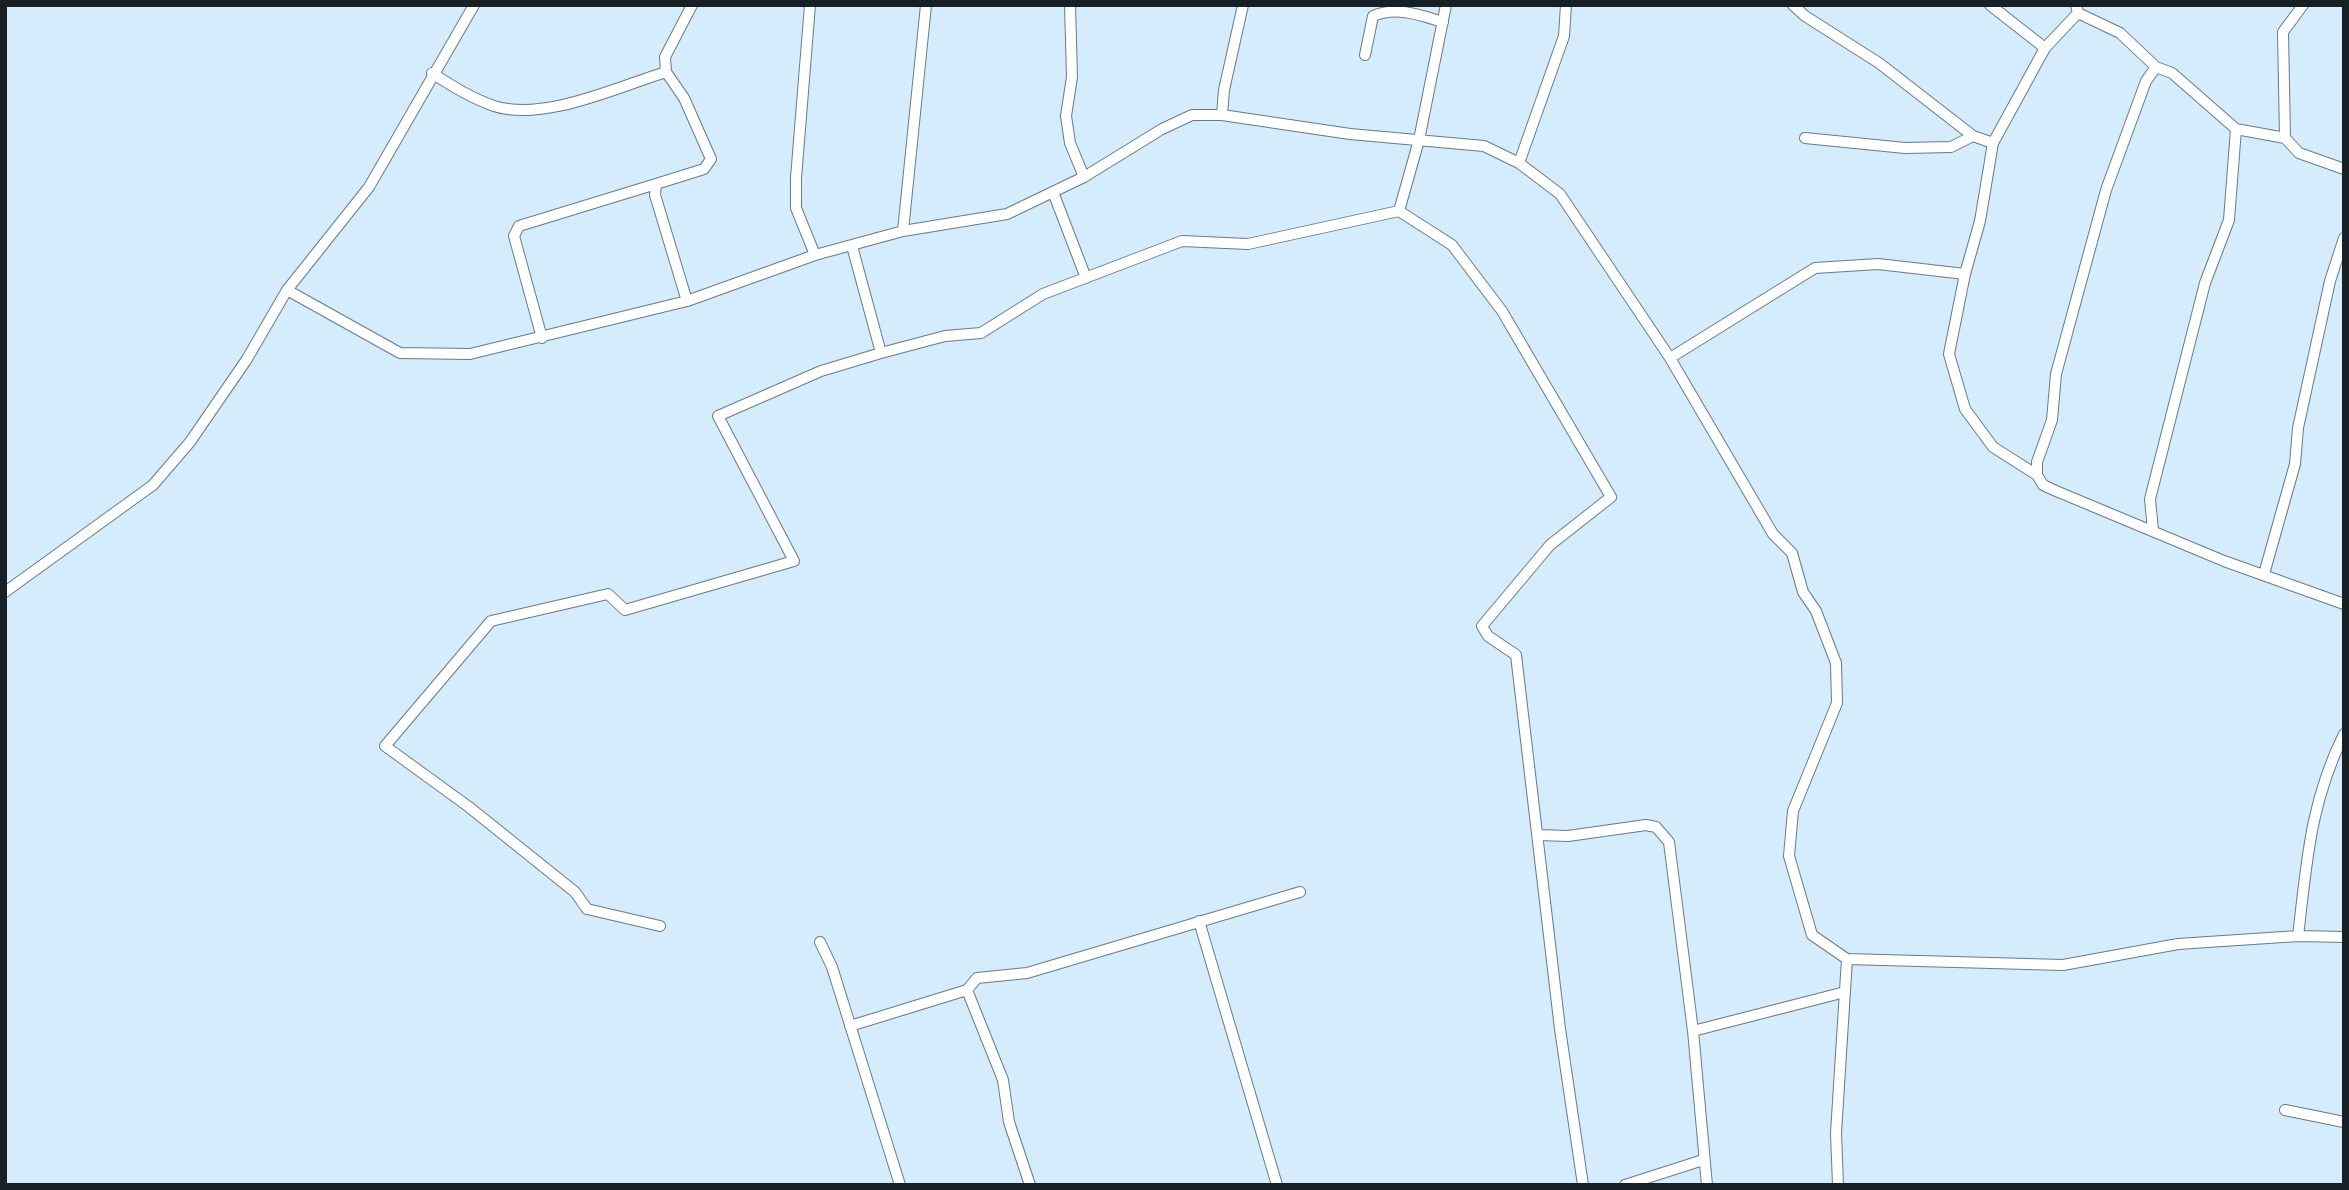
<!DOCTYPE html>
<style>
body{margin:0}
#map{position:relative;width:2349px;height:1190px;overflow:hidden;background:#d4ecfb;font-family:Bitter,serif}
canvas{display:block}
.frame{position:absolute;inset:0;border:7px solid #172025;pointer-events:none}
</style>
<div id="map">
<canvas width="2349" height="1190"></canvas>
<div class="frame"></div>
</div>
<script>
const ctx = document.querySelector('canvas').getContext('2d');
ctx.lineJoin = 'round';
function stroke(path, color, width, dash) { ctx.strokeStyle = color; ctx.lineWidth = width; ctx.lineCap = dash ? 'butt' : 'round'; ctx.setLineDash(dash || []); ctx.stroke(path); }
const minor = new Path2D(`
 M810,5L796,178V208L815,255
 M1070,5L1072,77L1066,116L1070,143L1084,177
 M1793,5L1805,16L1879,63L1973,136
 M1990,5L2045,48
 M2076,5L2078,13L2120,33L2156,67
 M1365,55L1373,16C1397,6 1419,15 1443,22
 M432,73C452,86 471,98 494,106C544,122 617,87 666,72
 M1222,115L1224,90L1243,5
 M1805,138L1905,148L1951,147L1973,136L1993,143
 M2285,138L2283,32L2303,5
 M1519,163L1564,36L1566,5
 M2344,169L2299,153L2285,138L2236,129L2172,73L2156,67L2146,81L2106,190L2056,374L2052,420L2037,462V475L2043,485L2056,491L2224,561L2344,604
 M1053,192L1086,278
 M1399,211L1419,140L1446,5
 M903,231L926,5
 M852,246L881,353
 M287,290L400,353L470,354L687,301L815,255L903,231L1007,214L1084,177L1162,129L1192,115H1222L1350,134L1484,146L1519,163L1560,194L1670,358L1773,534L1792,553L1803,592L1816,611L1836,663L1837,703L1793,811L1789,856L1812,935L1847,959L2063,965L2178,944L2298,936L2344,937
 M687,301L655,195L656,184L704,169L711,159L684,98L666,72L665,57L692,5
 M542,338L514,236L519,226L656,184
 M1670,358L1815,268L1878,264L1965,274
 M2037,475L1993,447L1965,409L1949,354L1965,274L1980,221L1993,143L2045,48L2078,13
 M2153,530L2150,499L2205,283L2229,220L2236,129
 M2264,574L2295,464L2298,428L2330,281L2344,238
 M5,592L153,485L190,442L247,359L287,290L369,187L474,5
 M1538,835L1568,836L1646,825L1656,827L1669,842L1693,1031L1707,1185
 M1199,921L1277,1185
 M660,926L587,909L575,892L469,807L385,746L491,621L608,594L625,610L794,561L718,416L821,371L881,353L945,336L981,333L1043,294L1182,241L1248,244L1399,211L1452,245L1502,311L1611,497L1550,545L1482,626L1488,636L1516,655L1560,1029L1583,1185
 M2298,936C2307,861 2310,803 2344,734
 M820,942L832,967L900,1185
 M967,990L1003,1080L1009,1122L1030,1185
 M850,1026L967,990L977,978L1027,973L1300,892
 M1693,1031L1845,992
 M2285,1110L2344,1122
 M1625,1185L1703,1160
 M1838,1185L1836,1133L1847,959`);
stroke(minor, '#667b89', 12);
stroke(minor, '#fff', 10);
</script>
